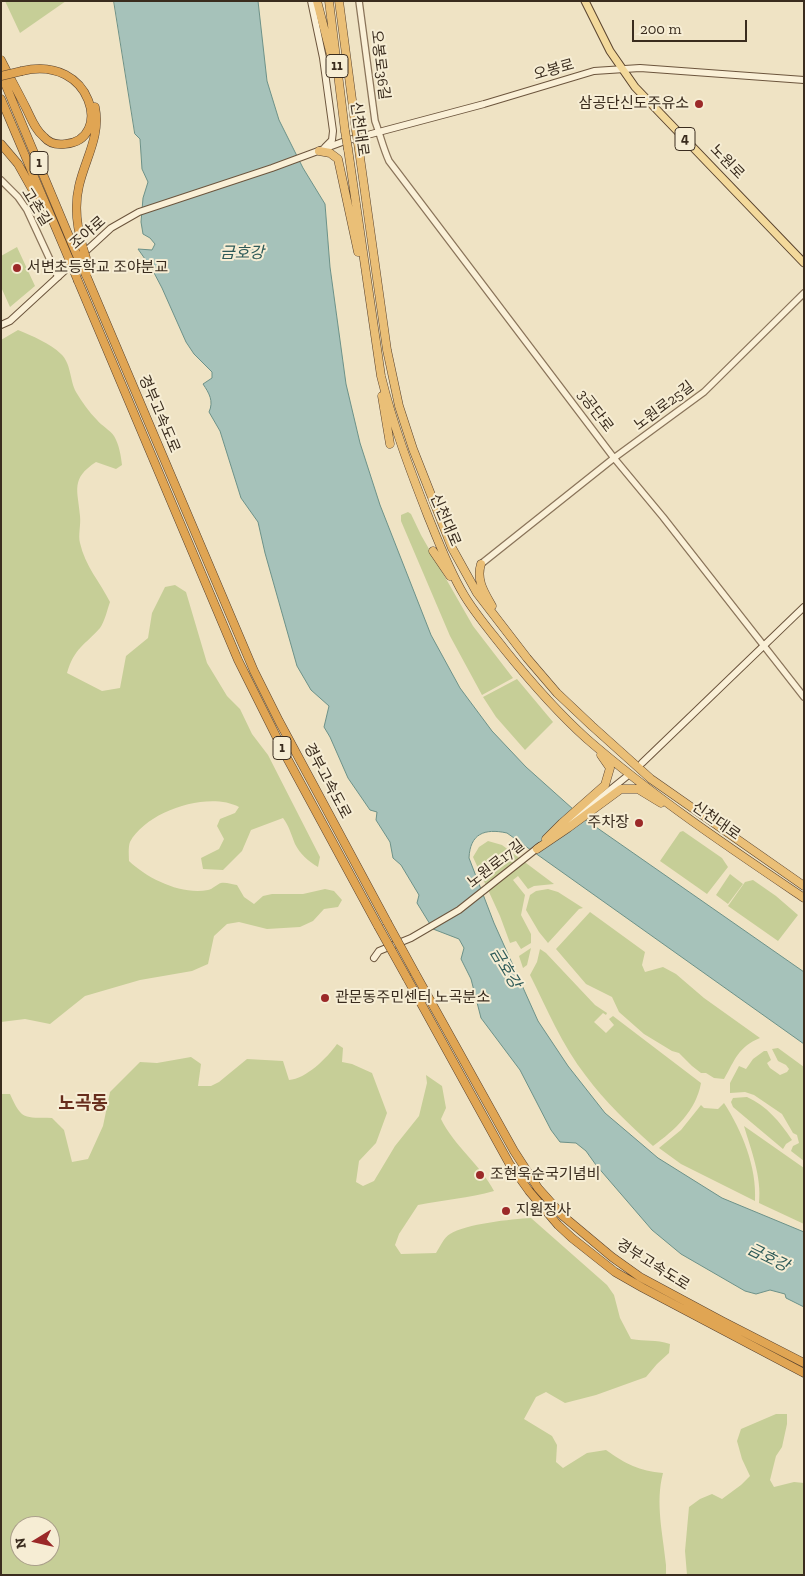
<!DOCTYPE html>
<meta charset="utf-8">
<style>
body{margin:0}
#map{position:relative;width:805px;height:1576px;overflow:hidden;background:#efe3c4;font-family:"Zilla Slab",serif}
canvas{display:block}
.frame{position:absolute;inset:0;border:2px solid #3a2c1e;pointer-events:none}
.north{position:absolute;left:10px;top:1516px;width:50px;height:50px;box-sizing:border-box;background:#f6edd4;border:1px solid #aba08b;border-radius:50%;rotate:261deg;font-size:14px;font-weight:700;line-height:20px;text-align:center;color:#3a2c1e}
.north::after{content:'';display:block;margin:auto;width:18px;height:22px;background:#9b2928;clip-path:polygon(50% 0,100% 100%,50% 72%,0 100%)}
.scale{position:absolute;left:632px;top:20px;width:115px;height:22px;box-sizing:border-box;border:2px solid #3a2c1e;border-top:0;padding-left:6px;font-size:15px;line-height:18px;white-space:nowrap;color:#3a2c1e;-webkit-text-stroke:4px #f6edd4;paint-order:stroke}
</style>
<div id="map">
<canvas width="805" height="1576"></canvas>
<div class="frame"></div>
<div class="north">N</div>
<div class="scale">200 m</div>
</div>
<script>
const ctx = document.querySelector('canvas').getContext('2d');
ctx.lineJoin = 'round';
function fillPath(path, color) { ctx.fillStyle = color; ctx.fill(path, 'evenodd'); }
function stroke(path, color, width, dash) { ctx.strokeStyle = color; ctx.lineWidth = width; ctx.lineCap = dash ? 'butt' : 'round'; ctx.setLineDash(dash || []); ctx.stroke(path); }
function label(font, color, halo, rows, align = 'center') {
  ctx.font = font + ' "Zilla Slab","Noto Sans KR",serif'; ctx.lineWidth = 4; ctx.setLineDash([]); ctx.textBaseline = 'middle'; ctx.strokeStyle = halo; ctx.fillStyle = color; for (const [text, x, y, turn = 0] of rows) {
    ctx.save(); ctx.translate(x, y); ctx.rotate((+turn || 0) * Math.PI / 180); ctx.textAlign = isNaN(turn) ? turn : align; if (halo) ctx.strokeText(text, 0, 0); ctx.fillText(text, 0, 0); ctx.restore();
  }
}
const green = new Path2D(`
 M5,1H66L20,33Z
 M17,247L35,286L10,307L1,287V256Z
 M18,330C32,336 50,343 61,354C71,363 70,381 76,392C82,402 89,412 97,420C102,426 110,430 114,436C119,444 121,456 122,465L116,469L96,462C70,479 78,490 80,516C81,525 78,535 80,543C85,566 100,582 110,602C107,610 105,621 100,628C85,645 74,648 67,673L102,691L120,688L126,656L148,638L152,613L165,587L175,585L186,592L207,663L227,696L240,709L252,734L268,755L320,857L318,867C308,861 300,854 295,844C291,834 289,826 283,818L251,830L242,851L223,870L203,869L201,858L219,849L224,839L217,826L220,819L235,813L239,807C208,791 147,811 130,842C128,847 129,856 129,861C148,879 181,895 208,890C213,889 217,884 221,883C226,882 233,885 237,885L244,897L254,904L263,896L272,894H303L325,889L334,891L342,900L338,907L324,909L313,921L300,927L267,929L239,922L227,924L214,936L208,964L192,971L140,980L85,996L50,1024L25,1019L1,1022V340Z
 M408,512L411,514L421,535L473,626L513,678L482,695L450,636L401,521V515Z
 M517,679L553,722L525,750L496,717L483,697Z
 M683,831L722,858L728,867L707,894L660,861L680,832Z
 M488,841L502,845L554,884L534,886L528,889L518,876L513,880L525,895L521,915L531,934V943L521,949L516,941L510,943L500,916L473,857L479,847Z
 M730,874L743,884L728,904L716,895Z
 M753,880L776,896L798,915L778,941L728,906L745,882Z
 M548,889L558,892L583,908L579,909L548,943L539,932L526,910L530,895L536,891Z
 M590,912L645,952L642,965L645,972L663,967L676,974L704,998L760,1038C738,1047 735,1060 724,1079L714,1078L706,1073H701L692,1066L679,1053L672,1051L644,1034L619,1012L612,997L586,984L556,949Z
 M531,948L527,965L523,968L519,956Z
 M540,949L546,953L595,1005L607,1013L606,1015L603,1013L594,1022L606,1033L614,1025L609,1019L613,1016L701,1083C696,1111 675,1130 653,1146C629,1124 605,1102 586,1076C562,1045 547,1009 530,975L537,962Z
 M337,1044L343,1048L342,1062L352,1064L372,1073L387,1113L376,1143L359,1161L356,1182L363,1186L374,1181L395,1146L419,1116L427,1083L426,1075L442,1086L446,1108L441,1119C454,1146 480,1164 494,1191C469,1198 443,1200 418,1205L399,1234L395,1245L401,1254L436,1253C440,1247 444,1237 450,1234C465,1224 512,1219 531,1218L607,1285L614,1295L620,1318L631,1339C646,1342 655,1339 670,1344L669,1353L657,1364L646,1377L596,1395L565,1403L546,1392L536,1397L524,1419L552,1436L557,1445L556,1462L563,1468L587,1453L606,1450C626,1464 639,1471 663,1473C655,1503 663,1534 666,1565V1575H1V1094H10C22,1121 24,1117 52,1118L64,1130L72,1162L88,1159L103,1126L110,1092L140,1062L157,1063L191,1057L201,1064L198,1086H211L219,1082L247,1059L283,1061L289,1080C306,1079 327,1058 337,1044ZM20,1526H50V1556H20Z
 M778,1048L804,1067V1161L791,1151L793,1146L799,1143L797,1135L793,1133L782,1114L754,1095L745,1092L730,1093V1083L739,1066L746,1069L753,1059L764,1051H767L771,1060L767,1063L770,1068L780,1075L787,1072L789,1069L786,1065L778,1061L772,1049Z
 M747,1097C767,1106 780,1122 792,1140L786,1144L783,1149L733,1107L731,1102L733,1098Z
 M724,1103C742,1131 757,1167 755,1201L681,1164L659,1148L681,1130L701,1105L704,1108L718,1109Z
 M744,1126L804,1168V1224L759,1203C762,1177 751,1150 744,1126Z
 M776,1414H787V1424L782,1447L776,1456L770,1480L774,1487L794,1482L804,1483V1575H687L685,1551L689,1507L700,1499L712,1494L722,1499L741,1485L750,1476L742,1459L737,1441L741,1429Z`);
const water = new Path2D(`
 M114,1H258L267,81L279,120L303,168L325,204L330,267L346,384L360,443L380,505L431,635L460,688L492,731L526,767L583,818L804,972V1044L507,833C484,828 470,834 469,858L494,923L538,1021L568,1066L605,1113L658,1158L722,1198L804,1232V1307L786,1298L785,1294L770,1290L756,1294L745,1291L681,1254L652,1230L596,1165L586,1151L576,1143L560,1142L551,1130L520,1070L481,1018L471,979L461,959L464,948L459,939L433,929L417,903L419,895L401,865L393,858L390,842L376,820L377,812L370,810L348,778L330,737L324,727L329,706L311,690L297,666L265,553L258,522L241,498L220,431L209,412C214,401 209,393 203,384L212,378V372L194,354L186,342L162,288L152,269L138,249L152,250L155,244L150,238L143,234L141,222L143,198L148,182L142,169L140,139L135,134Z`);
const tertiary = new Path2D(`
 M359,1L375,121C380,134 383,148 389,161L614,458L663,517L804,697
 M1,180L18,197L27,210L58,277
 M481,564L614,458L704,392L804,293`);
const secondary = new Path2D(`
 M311,1L323,58L333,131L332,140L325,147
 M1,325L10,321L111,228L139,212L272,168L345,141L484,104L594,71L640,68L804,80
 M642,763L804,607
 M569,823L626,777
 M374,958L379,951L411,938L459,910L540,846`);
const primary = new Path2D(`
 M585,1L610,51L635,87L804,263`);
const trunk = new Path2D(`
 M317,1L331,55
 M329,1L345,131
 M339,1L356,130
 M358,143L387,350L399,406L413,449L452,548L477,593L527,658L557,693L592,726L651,779L804,886
 M348,149L381,376C393,425 410,470 428,516C438,541 450,572 464,595C476,615 491,632 505,650C530,681 557,712 587,739C655,798 730,848 804,898
 M319,151L330,153L338,159L358,252
 M382,396L390,444
 M433,551L450,576
 M481,564C476,580 484,592 492,606
 M546,839L562,823L605,785L610,768L601,755
 M537,849L568,828L621,789H638L661,803`);
const motorway = new Path2D(`
 M1,60C9,76 18,92 26,108C31,118 35,130 44,137C49,143 57,145 65,144C113,141 93,54 22,71
 M1,74L76,253
 M1,99L69,259
 M1,144L18,164L41,205
 M83,248C77,228 74,207 79,186C85,159 101,136 95,107
 M86,275L254,671L279,721L387,922
 M78,281L238,660L287,758L378,926
 M415,973L514,1151L538,1188L563,1216L612,1257L640,1277L722,1321L804,1363
 M407,978L509,1163L529,1191L558,1225L572,1238L615,1272L643,1288L804,1373`);
const trunkBridge = new Path2D(`
 M356,130L358,143
 M345,131L348,149`);
const motorwayBridge = new Path2D(`
 M1,76L22,71
 M83,248L90,271
 M76,253L86,275
 M69,259L78,281
 M387,922L415,973
 M378,926L407,978`);
const markers = [
 [699,104,5,"#9b2928"],
 [17,268,5,"#9b2928"],
 [639,823,5,"#9b2928"],
 [325,998,5,"#9b2928"],
 [480,1175,5,"#9b2928"],
 [506,1211,5,"#9b2928"]
];
const shields = [
 [337,66,22],
 [685,139,20],
 [39,163,18],
 [282,748,18]
];
const shieldNames = [
 ["11",337,66],
 ["4",685,139],
 ["1",39,163],
 ["1",282,748]
];
const streetNames = [
 ["오봉로36길",380,65,83],
 ["오봉로",554,70,-16],
 ["신천대로",359,129,82],
 ["노원로",727,162,46],
 ["고촌길",36,207,58],
 ["조야로",88,233,-41],
 ["노원로25길",664,406,-37],
 ["3공단로",595,411,53],
 ["경부고속도로",159,414,67],
 ["신천대로",445,520,67],
 ["경부고속도로",327,781,62],
 ["신천대로",716,821,35],
 ["노원로17길",496,864,-38],
 ["경부고속도로",653,1265,32]
];
const poiNames = [
 ["삼공단신도주유소",689,104,"right"],
 ["서변초등학교 조야분교",27,268],
 ["주차장",629,823,"right"],
 ["관문동주민센터 노곡분소",335,998],
 ["조현욱순국기념비",490,1175],
 ["지원정사",516,1211]
];
const waterNames = [
 ["금호강",242,253],
 ["금호강",505,968,59],
 ["금호강",768,1258,26]
];
const quarterNames = [
 ["노곡동",83,1104]
];
fillPath(green, '#c6ce97');
fillPath(water, '#a6c2ba');
stroke(water, '#6c9188', 1);
stroke(tertiary, '#8a745a', 8);
stroke(secondary, '#6c553d', 8);
stroke(primary, '#58422e', 9);
stroke(trunk, '#58422e', 9);
stroke(motorway, '#58422e', 9);
stroke(tertiary, '#faf0d7', 5.5);
stroke(secondary, '#faf0d7', 6);
stroke(primary, '#f3d99b', 7);
stroke(trunk, '#eabf77', 8);
stroke(motorway, '#e0a553', 8);
stroke(trunkBridge, '#58422e', 9, []);
stroke(motorwayBridge, '#58422e', 9, []);
stroke(trunkBridge, '#eabf77', 8);
stroke(motorwayBridge, '#e0a553', 8);
for (const [x, y, r, color] of markers) { const dot = new Path2D(); dot.arc(x, y, r, 0, 2 * Math.PI); ctx.fillStyle = color; ctx.fill(dot); stroke(dot, '#f6edd4', 2); }
for (const [x, y, w] of shields) { const box = new Path2D(); box.roundRect(x - w / 2, y - 11.5, w, 23, 4); ctx.fillStyle = '#f6edd4'; ctx.fill(box); stroke(box, '#3a2c1e', 1); }
label('bold 14px', '#3a2c1e', null, shieldNames);
label('15px', '#3a2c1e', '#f6edd4', streetNames);
label('15px', '#3a2c1e', '#f6edd4', poiNames, 'left');
label('italic 16px', '#2d5a58', '#f6edd4', waterNames);
label('bold 18px', '#672d1c', '#f6edd4', quarterNames);
</script>
